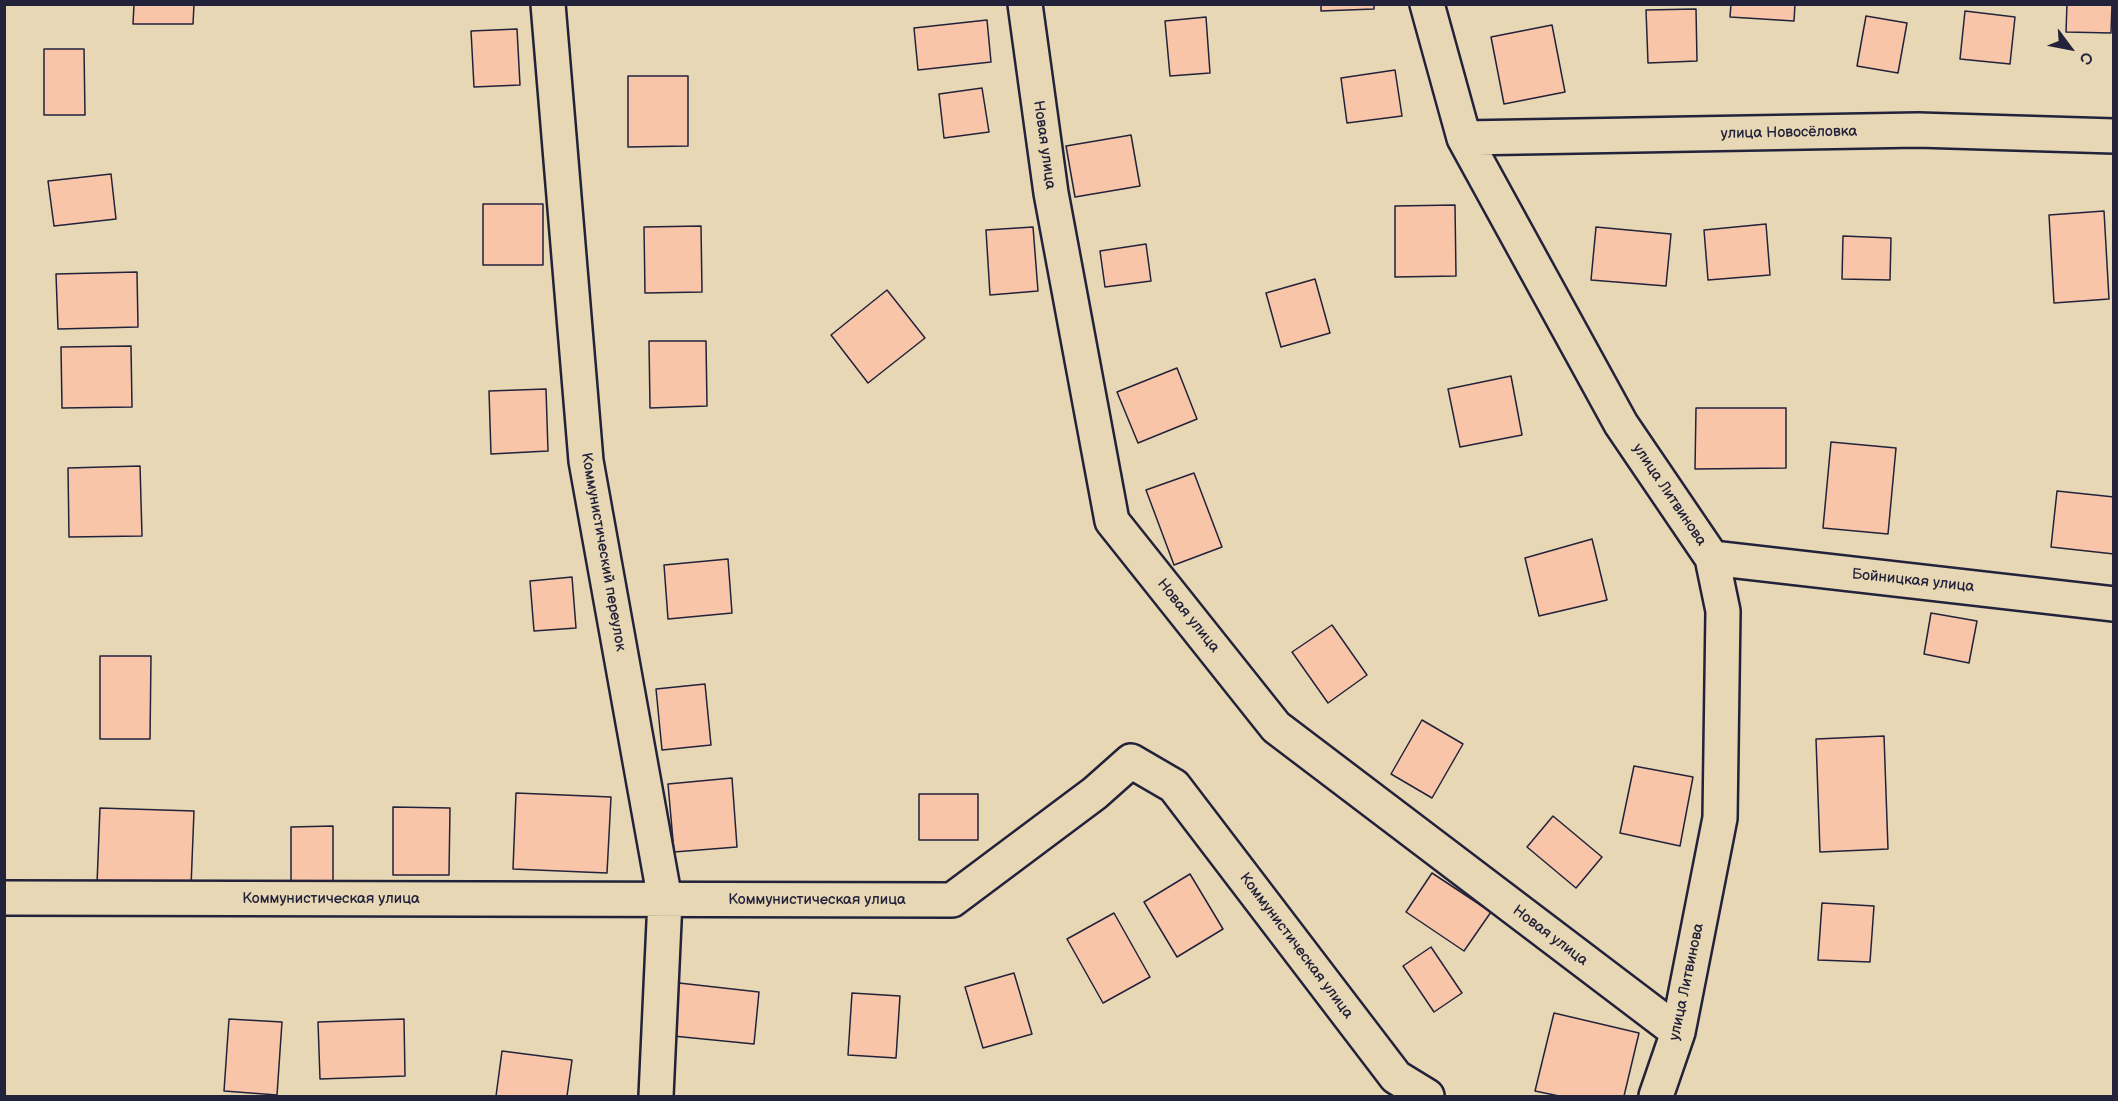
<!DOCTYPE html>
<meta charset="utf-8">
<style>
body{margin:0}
#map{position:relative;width:2118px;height:1101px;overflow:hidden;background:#e8d7b4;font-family:"Balsamiq Sans",sans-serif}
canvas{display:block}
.frame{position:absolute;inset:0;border:6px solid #22223b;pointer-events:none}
.north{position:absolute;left:2040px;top:18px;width:60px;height:60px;-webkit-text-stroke:4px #e8d7b4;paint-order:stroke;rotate:122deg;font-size:16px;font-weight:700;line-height:24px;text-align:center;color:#22223b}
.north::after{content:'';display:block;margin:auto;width:21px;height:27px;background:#22223b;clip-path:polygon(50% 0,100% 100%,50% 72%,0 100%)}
</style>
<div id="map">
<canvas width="2118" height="1101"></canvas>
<div class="frame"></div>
<div class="north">С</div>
</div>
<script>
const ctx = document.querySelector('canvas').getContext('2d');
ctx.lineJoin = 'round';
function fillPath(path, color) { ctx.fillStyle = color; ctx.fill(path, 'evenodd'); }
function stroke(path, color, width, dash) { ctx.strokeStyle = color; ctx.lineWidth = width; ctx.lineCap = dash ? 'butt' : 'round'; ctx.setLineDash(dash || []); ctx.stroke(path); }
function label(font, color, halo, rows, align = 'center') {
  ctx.font = font + ' "Balsamiq Sans",sans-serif'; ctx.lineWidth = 4.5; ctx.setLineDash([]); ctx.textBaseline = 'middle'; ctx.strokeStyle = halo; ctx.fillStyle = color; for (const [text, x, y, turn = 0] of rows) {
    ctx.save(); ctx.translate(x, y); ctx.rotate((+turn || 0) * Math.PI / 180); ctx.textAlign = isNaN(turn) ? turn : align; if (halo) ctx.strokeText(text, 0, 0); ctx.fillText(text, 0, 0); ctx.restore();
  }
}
const building = new Path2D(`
 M134,4H194L193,24H133Z
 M1321,4H1374V9L1321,11Z
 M1731,4H1795L1794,21L1730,17Z
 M2067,4H2112L2111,33L2066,32Z
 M1696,9L1697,61L1648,63L1646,10Z
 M1965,11L2015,17L2010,64L1960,59Z
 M1866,16L1907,23L1898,73L1857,66Z
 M1206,17L1210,73L1170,76L1165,21Z
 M987,20L991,62L918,70L914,28Z
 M1552,25L1565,92L1504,104L1491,37Z
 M517,29L520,85L474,87L471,31Z
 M44,49H84L85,115H44Z
 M1395,70L1402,116L1347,123L1341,78Z
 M628,76H688V146L628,147Z
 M982,88L989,132L944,138L939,94Z
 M1131,135L1140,186L1075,197L1066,146Z
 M111,174L116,219L54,226L48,181Z
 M483,204H543V265H483Z
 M1455,205L1456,276L1395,277V206Z
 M2104,211L2109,299L2054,303L2049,215Z
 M1766,224L1770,275L1708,280L1704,230Z
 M701,226L702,292L645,293L644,227Z
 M1033,227L1038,291L990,295L986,230Z
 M1596,227L1671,234L1666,286L1591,280Z
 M1843,236L1891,238L1890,280L1842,279Z
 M1146,244L1151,281L1105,287L1100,251Z
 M137,272L138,327L58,329L56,274Z
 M1315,279L1330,333L1281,347L1266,293Z
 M887,290L925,338L868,383L831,335Z
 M649,341H706L707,406L650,408Z
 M131,346L132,407L62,408L61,347Z
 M1177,368L1197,419L1138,443L1117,392Z
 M1511,376L1522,435L1460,447L1448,389Z
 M546,389L548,451L491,454L489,391Z
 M1696,408H1786V468L1695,469Z
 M1831,442L1896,448L1888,534L1823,528Z
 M140,466L142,536L69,537L68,468Z
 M1194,473L1222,547L1174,565L1146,490Z
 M2057,491L2114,497V554L2051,547Z
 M1592,539L1607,600L1539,616L1525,558Z
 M728,559L732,613L668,619L664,565Z
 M572,577L576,628L534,631L530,581Z
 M1931,613L1977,621L1969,663L1924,654Z
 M1332,625L1367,675L1328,703L1292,652Z
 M100,656H151L150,739H100Z
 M705,684L711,745L662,750L656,689Z
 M1422,720L1463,744L1432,798L1391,774Z
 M1884,736L1888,849L1820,852L1816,739Z
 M1634,766L1693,777L1680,846L1620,833Z
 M732,778L737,847L674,852L668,784Z
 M516,793L611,797L607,873L513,869Z
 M919,794H978V840H919Z
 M393,807L450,808L449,875H393Z
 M100,808L194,811L191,887L97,884Z
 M1553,816L1602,857L1576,888L1527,847Z
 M333,826V882H291V827Z
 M1432,873L1491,912L1464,951L1406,912Z
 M1190,874L1223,929L1177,957L1144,902Z
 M1822,903L1874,906L1870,962L1818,960Z
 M1114,913L1150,977L1103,1003L1067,939Z
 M1431,947L1462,993L1434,1012L1403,966Z
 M1014,973L1032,1034L983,1048L965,987Z
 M679,983L759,992L754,1044L673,1036Z
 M852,993L900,996L896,1058L848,1055Z
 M1554,1013L1639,1033L1624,1096H1559L1535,1091Z
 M229,1019L282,1022L277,1095L224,1091Z
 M404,1019L405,1076L320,1079L318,1022Z
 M502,1051L572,1060L567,1096H496Z`);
const minor = new Path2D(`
 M548,4L586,461L665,900L656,1096
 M1025,4L1051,193L1112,521L1276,727L1678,1032
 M1427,4L1464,138L1621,424L1712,558L1723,611L1720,818L1678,1032L1656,1096
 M1464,138L1918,130L2114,136
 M1712,558L2114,604
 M4,898L952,900L1095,793L1131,761L1174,786L1396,1077L1427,1096`);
const streetNames = [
 ["улица Новосёловка",1789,133,-1],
 ["Новая улица",1044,145,82],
 ["улица Литвинова",1669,495,56],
 ["Коммунистический переулок",603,552,80],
 ["Бойницкая улица",1913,581,6],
 ["Новая улица",1188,616,51],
 ["Коммунистическая улица",331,899],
 ["Коммунистическая улица",817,900],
 ["Новая улица",1550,936,37],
 ["Коммунистическая улица",1296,946,53],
 ["улица Литвинова",1687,982,-78]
];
fillPath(building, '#f8c5a8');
stroke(building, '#22223b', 1.5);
stroke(minor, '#22223b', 38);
stroke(minor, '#e8d7b4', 33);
label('15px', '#22223b', '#e8d7b4', streetNames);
</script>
